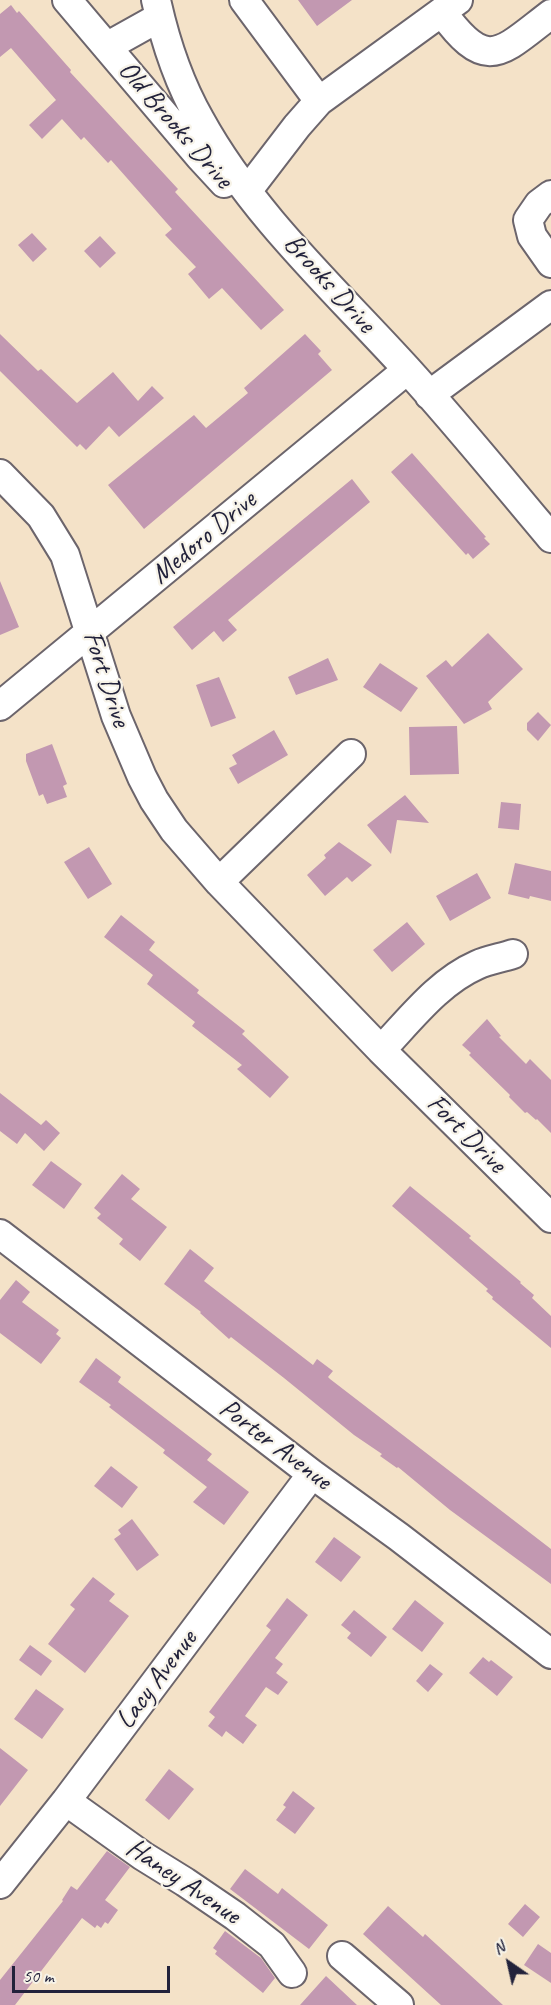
<!DOCTYPE html>
<style>
body{margin:0}
#map{position:relative;width:551px;height:2005px;overflow:hidden;background:#f4e2c8;font-family:Caveat,sans-serif}
canvas{display:block}
.north{position:absolute;left:479px;top:1933px;width:60px;height:60px;-webkit-text-stroke:4px #f7f3e8;paint-order:stroke;rotate:326deg;font-size:16px;font-weight:700;line-height:24px;text-align:center;color:#22223b}
.north::after{content:'';display:block;margin:auto;width:21px;height:27px;background:#22223b;clip-path:polygon(50% 0,100% 100%,50% 72%,0 100%)}
.scale{position:absolute;left:12px;top:1966px;width:158px;height:27px;box-sizing:border-box;border:3px solid #22223b;border-top:0;padding-left:8px;font-size:18px;line-height:21px;white-space:nowrap;color:#22223b;-webkit-text-stroke:4px #f7f3e8;paint-order:stroke}
</style>
<div id="map">
<canvas width="551" height="2005"></canvas>
<div class="north">N</div>
<div class="scale">50 m</div>
</div>
<script>
const ctx = document.querySelector('canvas').getContext('2d');
ctx.lineJoin = 'round';
function fillPath(path, color) { ctx.fillStyle = color; ctx.fill(path, 'evenodd'); }
function stroke(path, color, width, dash) { ctx.strokeStyle = color; ctx.lineWidth = width; ctx.lineCap = dash ? 'butt' : 'round'; ctx.setLineDash(dash || []); ctx.stroke(path); }
function label(font, color, halo, rows, align = 'center') {
  ctx.font = font + ' Caveat,sans-serif'; ctx.lineWidth = 4.5; ctx.setLineDash([]); ctx.textBaseline = 'middle'; ctx.strokeStyle = halo; ctx.fillStyle = color; for (const [text, x, y, turn = 0] of rows) {
    ctx.save(); ctx.translate(x, y); ctx.rotate((+turn || 0) * Math.PI / 180); ctx.textAlign = isNaN(turn) ? turn : align; if (halo) ctx.strokeText(text, 0, 0); ctx.fillText(text, 0, 0); ctx.restore();
  }
}
const building = new Path2D(`
 M298,0H352L317,26Z
 M11,5L17,13L19,11L71,70L70,72L178,189L175,192L284,310L261,330L222,288L209,299L188,274L196,267L165,235L172,229L111,160L108,163L84,137L81,140L62,119L42,139L29,125L56,100L11,48L0,57V14Z
 M32,233L47,249L33,262L18,245Z
 M100,236L116,253L100,268L84,251Z
 M0,334L38,371L41,369L77,403L113,372L138,401L152,386L164,398L119,437L109,426L86,450L80,444L77,447L0,371Z
 M305,334L321,351L318,354L332,370L144,529L108,485L194,415L206,428L248,393L244,388Z
 M412,453L486,537L484,538L490,544L473,559L468,553L466,555L391,472Z
 M352,479L370,502L228,620L237,630L223,642L214,631L192,650L173,627Z
 M0,581L19,627L0,635Z
 M488,633L523,669L488,702L492,709L464,724L426,676L446,660L452,667Z
 M328,658L338,680L296,695L288,677Z
 M380,663L418,688L401,712L363,687Z
 M219,677L236,718L211,727L196,685Z
 M538,712L551,725L538,741L527,730V723Z
 M457,726L459,774L410,775L409,727Z
 M274,730L288,755L238,784L229,768L237,764L232,755Z
 M52,744L67,784L63,786L67,797L47,804L43,794L39,796L26,761V754Z
 M405,795L429,823L397,820L391,854L367,825Z
 M501,802L521,804L519,830L498,828Z
 M339,842L372,865L352,882L347,877L325,896L307,875L326,858L324,855Z
 M89,847L112,884L88,899L64,862Z
 M515,863L551,871V901L530,896L529,899L508,894Z
 M477,873L491,898L450,921L436,896Z
 M121,915L155,942L149,950L199,990L197,993L245,1031L242,1034L289,1077L270,1098L237,1069L242,1065L192,1026L195,1022L147,984L153,975L104,937Z
 M407,922L425,944L392,972L373,950Z
 M487,1019L501,1036L499,1037L526,1064L530,1059L551,1080V1133L537,1119L536,1120L527,1112L525,1113L509,1097L510,1095L469,1055L471,1053L462,1045Z
 M0,1093L41,1125L46,1120L60,1133L44,1151L25,1133L17,1144L0,1131Z
 M51,1161L82,1184L64,1209L32,1185Z
 M122,1174L140,1189L131,1199L167,1227L140,1261L119,1244L123,1239L97,1218L101,1214L94,1208Z
 M410,1186L471,1236L469,1238L521,1282L520,1283L534,1295L532,1298L551,1316V1348L492,1299L493,1297L486,1291L488,1289L392,1206Z
 M190,1249L214,1268L204,1281L313,1365L317,1359L333,1371L328,1377L330,1379L551,1549V1584L450,1510L398,1467L397,1468L380,1456L382,1454L354,1435L284,1378L231,1337L229,1339L200,1313L201,1312L164,1284Z
 M16,1280L30,1292L22,1302L59,1330L56,1334L61,1338L41,1364L0,1333V1300Z
 M96,1358L121,1377L118,1382L212,1454L207,1460L249,1492L224,1525L193,1502L207,1487L163,1453L165,1450L109,1407L111,1405L79,1382Z
 M111,1466L138,1487L122,1508L94,1486Z
 M132,1519L159,1555L137,1571L114,1539L121,1534L118,1530Z
 M334,1537L361,1557L341,1582L315,1562Z
 M93,1577L115,1594L109,1601L129,1616L85,1673L48,1644L75,1609L70,1605Z
 M287,1598L308,1615L275,1658L283,1664L276,1673L288,1682L278,1695L266,1687L245,1716L257,1725L243,1744L226,1731L222,1737L208,1726L215,1717L209,1712L271,1630L266,1626Z
 M415,1600L444,1623L422,1652L392,1629Z
 M354,1610L387,1637L371,1657L347,1638L351,1633L341,1625Z
 M30,1645L52,1661L41,1676L19,1660Z
 M483,1657L489,1662L491,1660L513,1677L497,1696L469,1673Z
 M430,1664L443,1674L428,1692L416,1681Z
 M36,1689L64,1709L42,1739L14,1719Z
 M0,1748L28,1770L0,1806Z
 M169,1769L194,1789L169,1820L145,1800Z
 M293,1791L315,1808L295,1834L276,1820L286,1807L283,1805Z
 M107,1851L130,1867L105,1900L118,1910L108,1924L105,1922L101,1928L97,1925L95,1928L82,1918L15,2005H0V1980L63,1901L62,1900L71,1886L77,1890Z
 M245,1869L278,1894L282,1888L328,1925L309,1949L230,1889Z
 M525,1904L540,1917L523,1937L508,1924Z
 M388,1906L423,1937L425,1934L503,2005H441L363,1934Z
 M225,1931L261,1958L275,1978L263,1993L215,1954L217,1951L213,1948Z
 M538,1944L551,1953V1983L524,1965Z
 M326,1976L357,2005H300Z`);
const minor = new Path2D(`
 M67,0L200,157L224,183
 M156,0C165,41 179,83 200,120C251,213 335,290 406,368C456,423 503,481 551,538
 M244,0L319,101
 M442,12C487,74 500,53 551,14
 M108,46L160,17
 M248,190L297,126L319,101L458,0
 M551,195L539,204L528,220L532,236L551,263
 M429,395L551,305
 M0,474L41,516L65,555L116,716L142,777L154,800L174,830L219,882L381,1050L551,1218
 M0,706L407,370
 M219,882L351,754
 M381,1050C409,1021 438,982 477,965C488,960 501,958 513,954
 M0,1234L312,1474L399,1537L551,1654
 M66,1801L143,1856L185,1882L235,1916L272,1945L292,1973
 M0,1884L66,1801L312,1474
 M342,1956L399,2005`);
const streetNames = [
 ["Old Brooks Drive",175,125,49],
 ["Brooks Drive",329,284,48],
 ["Medoro Drive",204,538,-40],
 ["Fort Drive",106,679,72],
 ["Fort Drive",466,1134,45],
 ["Porter Avenue",275,1445,37],
 ["Lacy Avenue",157,1680,-53],
 ["Haney Avenue",183,1882,34]
];
fillPath(building, '#c298b1');
stroke(minor, '#6c656c', 32);
stroke(minor, '#fff', 28);
label('28px', '#22223b', '#f7f3e8', streetNames);
</script>
